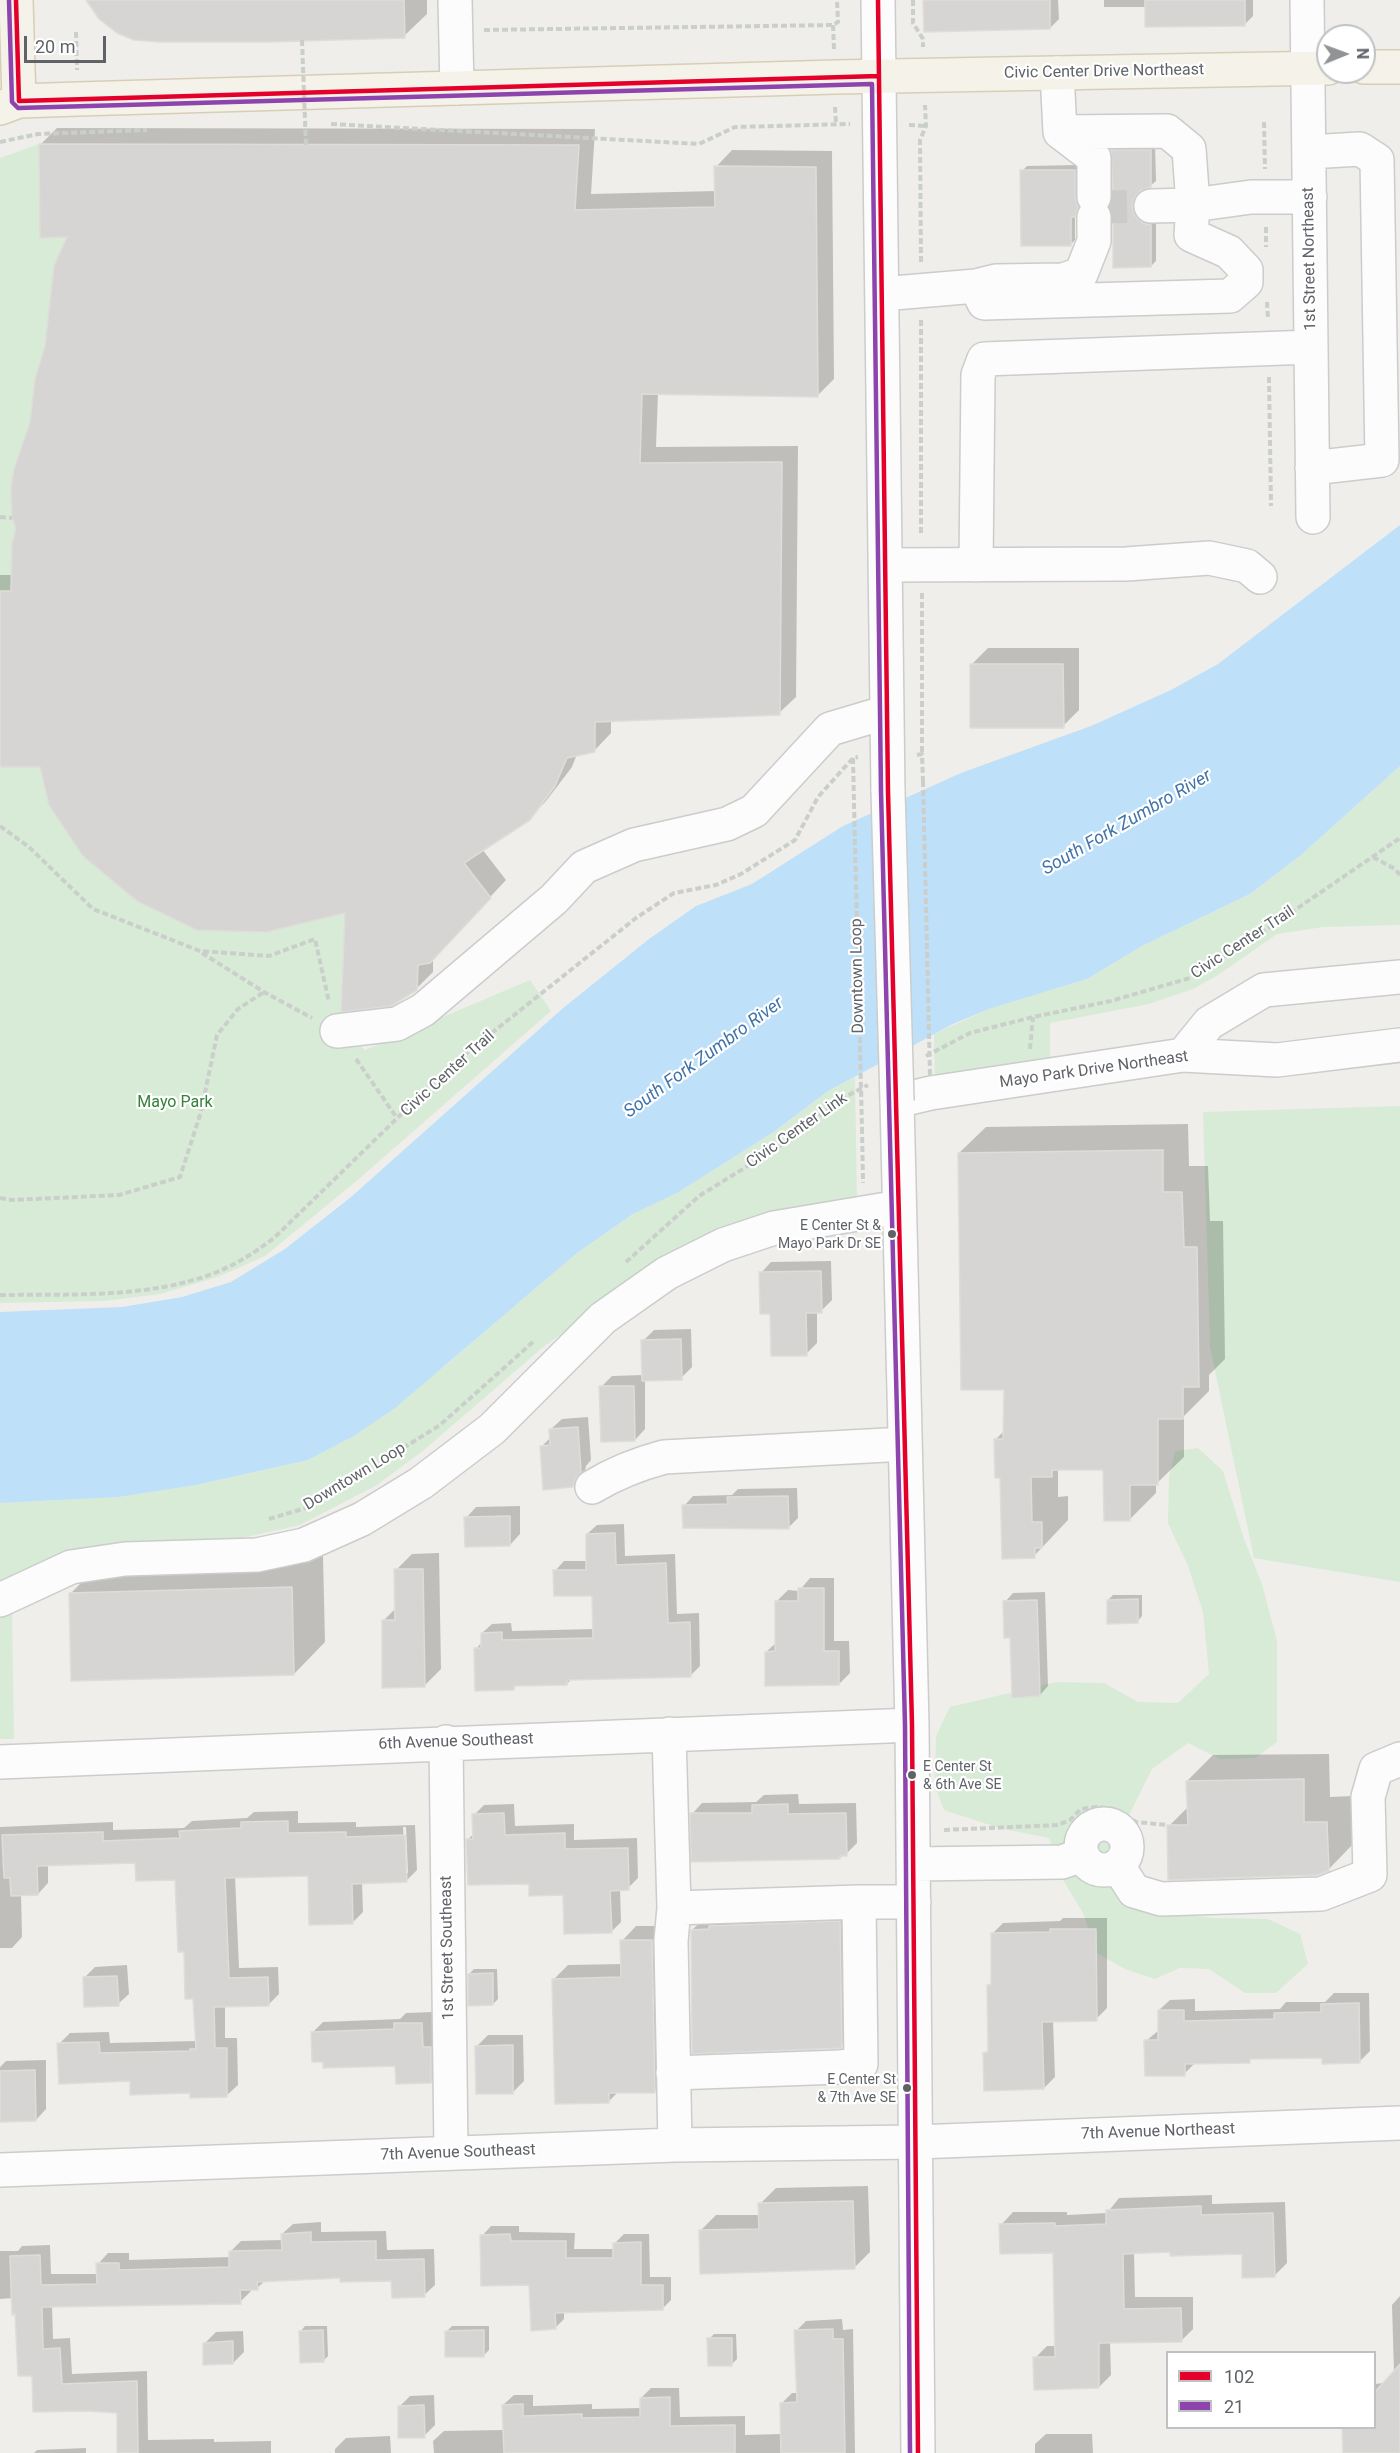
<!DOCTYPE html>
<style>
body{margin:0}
#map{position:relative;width:1400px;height:2453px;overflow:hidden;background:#efeeea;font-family:Roboto,sans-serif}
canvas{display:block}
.legend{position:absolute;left:1166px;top:2351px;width:210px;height:78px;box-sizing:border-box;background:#fff;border:2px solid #bfc1c3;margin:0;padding:8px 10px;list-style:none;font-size:18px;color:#5f6368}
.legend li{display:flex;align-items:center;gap:12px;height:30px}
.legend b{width:30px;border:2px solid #bfc1c3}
.north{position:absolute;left:1316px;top:24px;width:60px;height:60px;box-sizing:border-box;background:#fff;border:2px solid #bfc1c3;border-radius:50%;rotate:89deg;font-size:16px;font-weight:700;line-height:24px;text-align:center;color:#5f6368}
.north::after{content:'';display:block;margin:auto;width:21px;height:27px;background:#919496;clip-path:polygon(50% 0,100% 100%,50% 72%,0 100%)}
.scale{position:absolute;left:24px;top:36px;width:82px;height:27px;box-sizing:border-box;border:3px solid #5f6368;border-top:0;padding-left:8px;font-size:18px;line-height:21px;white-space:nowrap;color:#5f6368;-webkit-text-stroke:4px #fff;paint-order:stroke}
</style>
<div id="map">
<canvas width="1400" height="2453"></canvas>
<ul class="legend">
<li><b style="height:8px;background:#e4002b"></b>102</li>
<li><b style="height:8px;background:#8e44ad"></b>21</li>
</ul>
<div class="north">N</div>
<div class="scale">20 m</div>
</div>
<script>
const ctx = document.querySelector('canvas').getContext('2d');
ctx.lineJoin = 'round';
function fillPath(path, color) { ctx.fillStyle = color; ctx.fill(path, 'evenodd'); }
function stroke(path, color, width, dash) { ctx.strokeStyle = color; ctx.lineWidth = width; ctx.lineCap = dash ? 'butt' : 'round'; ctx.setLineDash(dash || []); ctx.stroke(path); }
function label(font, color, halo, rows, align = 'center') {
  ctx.font = font + ' Roboto,sans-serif'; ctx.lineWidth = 4.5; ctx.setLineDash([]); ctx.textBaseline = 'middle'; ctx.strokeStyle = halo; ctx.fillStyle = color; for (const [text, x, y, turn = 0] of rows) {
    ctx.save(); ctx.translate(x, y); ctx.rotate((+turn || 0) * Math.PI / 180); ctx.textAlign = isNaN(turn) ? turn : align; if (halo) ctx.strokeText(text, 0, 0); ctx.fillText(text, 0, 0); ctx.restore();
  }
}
const green = new Path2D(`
 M39,144L40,237H67L54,266L45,346L35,379L30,423L14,469L11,488L12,518L16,528L12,544L11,581L14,591H0V158Z
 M1400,766V925L1323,927L1277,934L1218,975L1193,989L1149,1004L1050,1023V1066L935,1082L934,1034L989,1009L1087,979L1142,946L1250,894L1301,855Z
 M0,767H39L49,805L84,856L137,901L197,930L266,932L345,913L340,1018L344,1032L365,1050L530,980L551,1011L360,1178L265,1256L218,1277L160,1294L104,1301L0,1303Z
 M855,1077L857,1204L596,1308L542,1348L424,1450L377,1485L300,1525L242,1538L95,1552L15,1573L12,1610L14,1739H0V1503L119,1497L196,1485L308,1460L352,1437L447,1364L577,1253L633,1214L677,1193L772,1133L828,1091Z
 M1400,1106V1582L1254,1558L1210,1347L1203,1112Z
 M1198,1448L1223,1471L1244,1539L1262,1584L1277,1641V1742L1255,1758L1220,1759L1188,1743L1152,1769L1128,1817L1130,1870L1154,1911L1214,1918L1268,1919L1300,1934L1308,1964L1276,1993H1245L1209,1969L1180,1968L1155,1979L1125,1969L1096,1953L1083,1913L1062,1878L1049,1838L999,1828L944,1810L935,1787L936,1736L950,1707L1056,1682L1104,1683L1138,1702L1178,1703L1209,1674L1203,1612L1188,1566L1168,1523L1169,1477L1175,1451Z`);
const water = new Path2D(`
 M1400,525V766L1301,855L1250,894L1142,946L1087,979L989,1009L953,1024L828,1091L772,1133L677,1193L633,1214L577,1253L395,1408L352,1437L308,1460L196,1485L119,1497L0,1503V1312L122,1307L182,1297L231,1282L285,1249L351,1197L562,1009L649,939L696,906L752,884L843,826L961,773L1091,726L1171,690L1218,664Z`);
const shadow = new Path2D(`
 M88,0H427V14L404,36Z
 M925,0H1058L1059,19L1050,28Z
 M1104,0H1253V16L1244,25L1147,7H1104Z
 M57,128L595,129L591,194L716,191V167L732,150L832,151L834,379L817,396L658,393L656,447L798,446L796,697L779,713L611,719V733L595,750L577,754L572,767L546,801L529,819L482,849L506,880L433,958V972L416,989L347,911L41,765H0V575H13L31,424L69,235L40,145Z
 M1155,145L1156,181L1150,186L1139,190L1137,200L1156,220V261L1151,266L1114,197L1113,151L1118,146Z
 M1080,165L1083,201L1080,210L1075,215V240L1070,245L1022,171L1027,166Z
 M988,648H1079V710L1063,726L971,665Z
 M1188,1124L1189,1166H1208L1210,1221H1223L1225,1359L1209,1375V1391L1184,1416V1457L1156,1484V1493L1130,1519L1104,1468L1058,1470V1497L1068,1496V1520L1034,1556L1001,1476L996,1439L1005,1430V1388L959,1153L986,1127Z
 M831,1261L832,1300L821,1311H817V1343L806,1354L772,1312L761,1273L771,1262Z
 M691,1329L692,1367L681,1378L645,1379V1429L635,1440L601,1387L612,1376L643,1375V1341L654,1330Z
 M588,1417L591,1460L586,1466L584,1475L573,1486L542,1446L551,1437V1429L562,1419Z
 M797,1488L798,1518L788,1528L684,1506L693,1496L732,1495L738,1489Z
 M520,1506V1534L510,1545L466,1518L476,1507Z
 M624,1524L625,1556L675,1554L677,1614L699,1613L700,1666L690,1676L572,1678L567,1684L517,1685L513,1689L476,1649L482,1642V1633L492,1624L511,1623L512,1631L594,1629V1594L555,1571L564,1561H588L587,1534L597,1525Z
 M439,1553L441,1669L424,1686L383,1621L396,1608V1570L412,1554Z
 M323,1556L325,1642L294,1674L70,1594L102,1562Z
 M810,1578H834V1641H849L850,1673L839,1684L766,1652L777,1642V1601L788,1590L799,1591Z
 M1045,1592L1048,1686L1040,1695L1011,1637L1005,1602L1013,1593Z
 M1113,1595H1142V1616L1137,1622L1108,1600Z
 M1329,1754L1330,1797L1352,1796L1354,1843L1328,1870L1169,1826L1189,1806L1187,1781L1213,1755Z
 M798,1794L799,1804L856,1803L857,1843L846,1854L839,1858L692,1814L702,1803L756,1802L764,1795Z
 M514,1804L515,1826L574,1824V1840L637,1838L638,1878L628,1888L620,1889L621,1922L611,1932L564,1894L530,1882L467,1840L475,1833L474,1815L484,1805Z
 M298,1811V1823L356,1822V1827L415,1825L417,1870L406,1881L362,1882L363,1912L352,1923L309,1875L235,1876L239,1968L278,1967L279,1994L269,2004L225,2006V2038H237L238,2085L227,2095L192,2092L131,2080L59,2044L70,2033L109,2032L110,2043L197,2041L195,1997L185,1951L176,1878L137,1862L48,1864V1883L38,1894H21L22,1937L12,1948H0V1827L113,1822V1830L184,1828L192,1821L247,1818L254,1812ZM403,1827H406L408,1873H405Z
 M856,1906L858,2030L841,2046L692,1930L709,1914Z
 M1063,1918H1107V2008L1096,2019L1053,2020L1055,2077L1044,2088L985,2053L990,2048L988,1986L993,1981L992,1934L1003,1923L1060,1921Z
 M636,1926H666L669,2077L655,2091L618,2092L609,2101L554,1979L568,1965L622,1964V1941Z
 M127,1965L129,1994L118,2004L84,1978L95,1967Z
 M474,1969H497L498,1999L493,2004L469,1974Z
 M1334,1993H1369L1370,2051L1359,2062L1324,2056L1253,2058L1249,2061L1195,2063L1184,2074L1146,2041L1159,2030V2010L1170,2000L1195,1999V2011L1280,2009L1286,2002H1325Z
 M433,2012V2037H441L442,2071L431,2082L397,2064L312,2033L323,2022L400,2019L406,2013Z
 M488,2035H523L524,2081L513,2092L477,2046Z
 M46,2060V2109L36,2120H0V2067L6,2061Z
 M868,2186L870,2252L854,2268L701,2230L716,2215H760V2204L776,2188Z
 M1212,2195V2204L1285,2202L1287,2263L1275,2275L1243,2252H1134L1135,2297H1193V2329L1181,2341L1110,2342L1111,2375L1099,2387L1035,2358L1047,2346H1056L1055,2251L1001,2225L1013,2212H1067V2215L1107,2213L1119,2198Z
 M321,2222V2232L386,2231L387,2250L434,2249L435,2285L424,2295L392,2280L342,2277L266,2280L257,2288H251V2291L240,2302L52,2305L53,2339L70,2338L72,2374L147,2371L148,2440L214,2439V2442L271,2441V2453H119L118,2412L34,2374L13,2298L0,2299V2251H18L22,2246L50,2245L51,2274H98V2264L108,2253H129V2260L231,2257V2251L241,2241L283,2240L282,2234L293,2224Z
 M491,2226H519V2232L575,2233L574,2249H615V2243L624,2234H649L650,2277H671V2300L662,2309L564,2311V2319L555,2328L531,2283L482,2236Z
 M1400,2296V2453H1344L1374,2428V2384L1385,2383L1394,2373L1392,2305Z
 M842,2319L843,2330L853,2329L855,2453H434L433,2441L444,2431L504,2430L503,2405L514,2395H533V2406L592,2404V2409L641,2408V2398L651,2388H679L680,2417L745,2416V2435L782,2434V2403L792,2393H798L796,2331L806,2321Z
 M305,2326H327L328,2356L323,2361L300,2332Z
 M452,2326H489V2350L484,2355L447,2331Z
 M243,2331L244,2352L233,2363L205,2343L216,2332Z
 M714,2334H736L737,2359L732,2364L709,2339Z
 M434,2395L435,2425L424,2436L399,2407L410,2396Z
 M1046,2434H1092L1093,2453H1035V2444Z
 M390,2436L391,2453H335V2449L346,2438Z
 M86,2448V2453H34L37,2450Z`);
const building = new Path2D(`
 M86,0H404L405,38L267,42H159L134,40L117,33L99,19Z
 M923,0H1050V29L924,32Z
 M1145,0H1245V26L1145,27Z
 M39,144L579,145L575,210L715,207L714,166L816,167L818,397L642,394L640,463L782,462L780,715L595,722V752L567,758L555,786L530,820L464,863L491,898L430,963L418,965L417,990L391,1006L341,1012L345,913L266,932L197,930L137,901L83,856L49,805L40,767H0V591H11L12,544L16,528L12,518L11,488L14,469L30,423L35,379L45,346L54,266L67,237L40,238Z
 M1111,150H1151V187L1141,190L1135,197L1132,206L1135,216L1143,223L1151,225V267L1113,268V217L1110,207L1113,197Z
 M1020,170H1075V197L1078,207L1075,217H1071V246H1021Z
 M970,664H1063L1064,728H970Z
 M1163,1150V1192H1182L1184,1247H1197L1199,1387H1183V1419H1158V1485H1130V1521H1104L1103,1470H1052V1477H1031L1032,1522H1042V1548H1035V1558L1002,1559L1000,1478H995L994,1439H1003L1004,1390H961L958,1153Z
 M821,1271L822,1313H806L807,1356H771L770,1314H760L759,1272Z
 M681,1339L682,1380L642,1381L641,1340Z
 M599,1386H634L635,1441L601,1442Z
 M578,1427L581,1472L576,1478L573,1487L543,1490L540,1446L550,1445L549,1429Z
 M788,1496L789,1529L683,1528L682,1505L728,1504L727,1497Z
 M510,1516V1546L465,1547L464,1517Z
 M615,1533L616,1565L666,1563L668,1623L690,1622L691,1677L567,1680V1685L514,1686V1690L475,1691L474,1648H481V1633L502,1632V1640L593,1638L592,1596H554L553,1570H586V1534Z
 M394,1569H423L425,1687L382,1688V1620H395Z
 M292,1587L294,1675L71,1681L69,1593Z
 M798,1588H824V1651H839V1685L765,1686V1652L775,1651V1601H798Z
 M1138,1599V1623L1107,1624V1600Z
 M1037,1600L1040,1696L1012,1698L1010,1638H1004L1003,1601Z
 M1304,1779V1822H1327L1329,1871L1317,1875L1168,1880L1167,1825H1188L1186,1781Z
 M788,1804V1814L846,1813L847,1856H840V1859L691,1862L690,1813H752V1805Z
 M504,1813L505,1835L565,1833V1849L628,1848L629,1890L610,1891L612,1933L564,1934L563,1895L529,1896V1884L468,1885L466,1839H473L472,1814Z
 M288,1821V1833L346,1832V1837L405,1835L407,1882L352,1884L353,1924L309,1925L308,1876L225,1878L229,1978L268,1977L269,2006L214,2007L215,2048H227V2097L190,2098V2093L130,2095V2081L59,2084L57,2043L99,2042L100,2053L190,2051V2049H196L193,1999H185L184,1952H178L175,1880L136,1881L135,1863L37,1866L38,1895L11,1896L10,1878H4L2,1835L103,1832V1841L180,1838L179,1831L241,1828V1822Z
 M840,1921L842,2048L692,2054L691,1930L709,1929V1926Z
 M1050,1929H1096L1097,2021L1042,2022L1044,2089L984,2091L983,2053L988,2052L987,1985H991V1933L1050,1932Z
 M620,1940H652L655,2093H609V2103L555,2104L552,1979L621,1977Z
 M493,1973V2005L468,2006V1974Z
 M117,1976L119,2006L84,2007L83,1977Z
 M1359,2003L1360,2063L1322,2064V2058L1250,2059V2063L1185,2064V2076H1145L1144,2040H1158V2010H1184V2021L1274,2019V2013L1321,2012V2004Z
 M394,2023H422L423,2047H431V2083L396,2084L395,2066L323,2068V2062H312L311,2032L394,2029Z
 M513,2045V2094H476L475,2046Z
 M35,2070L36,2121L0,2122V2071Z
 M853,2201L855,2269L700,2274L699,2230L759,2229L758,2203Z
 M1201,2206V2215L1273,2213L1275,2277L1242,2278V2254L1170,2256V2252L1123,2254L1124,2309L1181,2308L1182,2342L1099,2343V2388L1034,2390L1033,2357H1055L1053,2253L1000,2254L999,2224L1055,2223V2226L1106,2224V2210Z
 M311,2232V2242L376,2241V2260L424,2259L425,2297L392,2298L391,2281L340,2282V2278L257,2282L258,2290H240L241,2304L42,2307L43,2349L60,2348L62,2384L137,2381L138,2453H117V2413L88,2411L33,2412L32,2376H18L15,2314L12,2315L10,2256L40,2255L41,2285L97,2284L96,2263H119V2270L229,2267V2251L282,2250L281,2234Z
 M510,2234L511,2241H566V2258H613V2243L641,2242V2285H663V2310L555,2313L556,2329L531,2331L529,2285L481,2286L480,2235Z
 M833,2329V2339H843L845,2453H781L780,2403L797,2402L794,2330Z
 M323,2330L324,2362L300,2363L299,2331Z
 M484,2330V2357H445V2331Z
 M707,2338H732V2366H708Z
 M233,2341V2364L203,2365V2343Z
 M1400,2364V2453H1343L1342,2427H1374V2393Z
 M670,2397V2426L735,2425V2453H504L502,2405L523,2404V2416L582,2414V2418L640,2417V2398Z
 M424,2405L425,2438H398V2406Z`);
const minorTunnel = new Path2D(`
 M1094,207L1151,206`);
const path = new Path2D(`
 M913,0V23L923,39V47
 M833,25L834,49
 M484,30L833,25L838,22L837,0
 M76,32L77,70
 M835,107L836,124
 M1264,122L1265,169
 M331,124L699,144L735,127L850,124
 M909,125L926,126
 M0,142L38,134L147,130
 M1266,227V247
 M921,262L920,140L926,126L925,105
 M1267,302L1268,319
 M921,320V535
 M1269,377L1271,506
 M0,517L12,518
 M922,593V754
 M917,755L922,754L923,781
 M853,758L854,803
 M0,826L29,847L93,909L200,951L269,956L315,939L329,1002
 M1373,857L1395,869L1400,875
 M202,953L264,992L312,1018
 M1030,1049L1033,1017
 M926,1056L970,1033L1033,1017L1111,1001L1190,978L1270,927L1400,838
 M356,1059L397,1118
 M862,1128L863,1183
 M0,1198L12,1200L119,1195L180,1177L201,1112L217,1035L238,1009L264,992
 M626,1262L699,1196L777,1148L841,1099L868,1085
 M0,1295C77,1294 175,1300 243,1259C254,1253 264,1245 274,1238L454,1063L636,918L674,893L716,885L741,874L795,840L818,797L853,758L858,757
 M269,1519L309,1507L440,1425L534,1341
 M944,1830L1058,1825L1070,1820L1081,1809L1097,1807L1116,1809L1136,1822L1167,1825`);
const minor = new Path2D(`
 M455,0L457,88
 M878,0L888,791
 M1307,0L1313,517
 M1057,73L1060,132
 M1060,132L1167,131L1189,149L1193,205L1151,206
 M1060,132L1094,158V197
 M1309,152L1360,149L1377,160L1382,460L1312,468
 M976,286L984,303L1230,296L1246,282V270L1229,252L1191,235L1193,205L1251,197H1310
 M882,294L976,286L996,281L1063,280L1081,274L1094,241V217
 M885,565L1126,564L1209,558L1247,566L1260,577
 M976,565L978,375L984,359L1311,347
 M337,1031L397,1024L423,1010L554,899L584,867L634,845L727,824L754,811L830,729L887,712
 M1183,1055L1209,1023L1264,990L1400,977
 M592,1487C615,1473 638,1464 664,1457L905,1444
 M0,1600L71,1567L125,1559L257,1555L304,1545L362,1519L421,1483L492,1429L603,1318L667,1273L723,1245L774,1228L899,1207
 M669,1734L674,1908L671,1941L675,2145
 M446,1742L451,2153
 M0,1762L912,1725
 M1081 1847a23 23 0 1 1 46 0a23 23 0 1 1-46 0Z
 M914,1864L1062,1862L1082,1855
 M1118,1866L1134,1891L1161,1899L1321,1894L1370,1875L1368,1797L1376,1769L1400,1759
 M674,1908L859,1902
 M673,2073L840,2067L861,2064L859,1902H914
 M0,2170L675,2145L917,2142L1400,2123
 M918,2453L912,1725L897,1101L931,1093L1183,1055L1277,1060L1400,1045`);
const major = new Path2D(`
 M16,0L19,101
 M1364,67H1400
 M0,108L19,101L78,99L835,77L1328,68`);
const pathBridge = new Path2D(`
 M302,40L306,146
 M923,781L930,1075
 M854,803L862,1128`);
const minorBridge = new Path2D(`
 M888,791L897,1101`);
const bus1 = new Path2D(`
 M16,0L19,101L879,76
 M878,0L888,791L912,1725L918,2453`);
const bus2 = new Path2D(`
 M9,0L12,102L18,108L872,84L881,791L905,1725L910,2453`);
const markers = [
 [892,1234,5,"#5f6368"],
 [912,1775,5,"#5f6368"],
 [907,2088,5,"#5f6368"]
];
const busNames = [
 ["E Center St &",881,1226],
 ["Mayo Park Dr SE",881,1244],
 ["E Center St",923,1767,"left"],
 ["& 6th Ave SE",923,1785,"left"],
 ["E Center St",896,2080],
 ["& 7th Ave SE",896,2098]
];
const streetNames = [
 ["Civic Center Drive Northeast",1104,72,-1],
 ["1st Street Northeast",1310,259,-91],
 ["Civic Center Trail",1243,943,-33],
 ["Downtown Loop",858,976,-91],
 ["Mayo Park Drive Northeast",1094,1070,-8],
 ["Civic Center Trail",448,1074,-42],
 ["Civic Center Link",797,1131,-35],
 ["Downtown Loop",355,1477,-31],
 ["6th Avenue Southeast",456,1742,-2],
 ["1st Street Southeast",448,1948,-91],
 ["7th Avenue Northeast",1158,2132,-2],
 ["7th Avenue Southeast",458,2153,-2]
];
const parkNames = [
 ["Mayo Park",175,1103]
];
const waterNames = [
 ["South Fork Zumbro River",1127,823,-30],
 ["South Fork Zumbro River",704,1058,-36]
];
fillPath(green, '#d8ebd6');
fillPath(water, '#bfe0f9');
fillPath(shadow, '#0003');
fillPath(building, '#d6d5d3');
stroke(building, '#deddd9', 1.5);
stroke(minorTunnel, '#cbcbca', 33, [33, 16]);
stroke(minor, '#cbcccc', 36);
stroke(major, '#d7ceb8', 36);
stroke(path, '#cacfcc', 4, [6, 3]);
stroke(minor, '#fdfcfc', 33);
stroke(major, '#f4f2e9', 33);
stroke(minorBridge, '#cbcccc', 36, []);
stroke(pathBridge, '#cacfcc', 4, [6, 3]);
stroke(minorBridge, '#fdfcfc', 33);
stroke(bus1, '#e4002b', 4.5);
stroke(bus2, '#8e44ad', 4.5);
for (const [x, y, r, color] of markers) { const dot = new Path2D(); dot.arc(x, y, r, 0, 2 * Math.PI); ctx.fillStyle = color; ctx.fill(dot); stroke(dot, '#fff', 2); }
label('14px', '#5f6368', '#fff', busNames, 'right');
label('16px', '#5f6368', '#fff', streetNames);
label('16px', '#348238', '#fff', parkNames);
label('italic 18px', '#4174aa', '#fff', waterNames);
</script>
